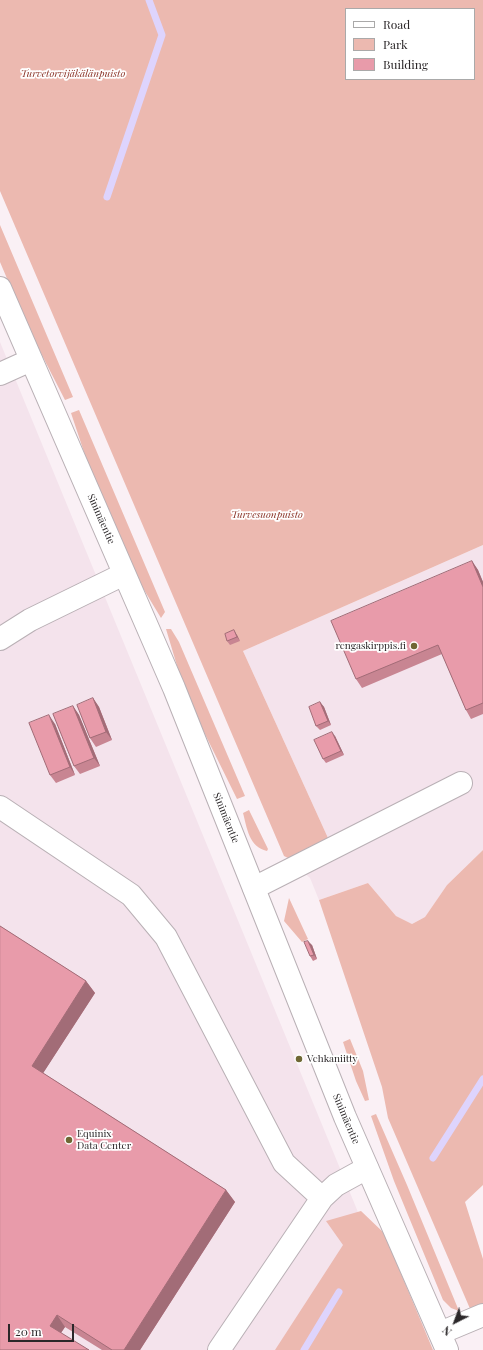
<!DOCTYPE html>
<meta charset="utf-8">
<style>
body{margin:0}
#map{position:relative;width:483px;height:1350px;overflow:hidden;background:#faf0f5;font-family:"Playfair Display",serif}
canvas{display:block}
.legend{position:absolute;left:345px;top:8px;width:130px;height:72px;box-sizing:border-box;background:#fff;border:1px solid #aaa9a9;margin:0;padding:5px 7px;list-style:none;font-size:12px;color:#2b2729}
.legend li{display:flex;align-items:center;gap:8px;height:20px}
.legend b{width:20px;border:1px solid #aaa9a9}
.north{position:absolute;left:435px;top:1302px;width:40px;height:40px;-webkit-text-stroke:3px #fff;paint-order:stroke;rotate:222deg;font-size:11px;font-weight:700;line-height:16px;text-align:center;color:#2b2729}
.north::after{content:'';display:block;margin:auto;width:14px;height:18px;background:#2b2729;clip-path:polygon(50% 0,100% 100%,50% 72%,0 100%)}
.scale{position:absolute;left:8px;top:1324px;width:66px;height:18px;box-sizing:border-box;border:2px solid #2b2729;border-top:0;padding-left:5px;font-size:12px;line-height:14px;white-space:nowrap;color:#2b2729;-webkit-text-stroke:3px #fff;paint-order:stroke}
</style>
<div id="map">
<canvas width="483" height="1350"></canvas>
<ul class="legend">
<li><b style="height:5px;background:#fff"></b>Road</li>
<li><b style="height:11px;background:#ecb9b0"></b>Park</li>
<li><b style="height:11px;background:#e89baa"></b>Building</li>
</ul>
<div class="north">N</div>
<div class="scale">20 m</div>
</div>
<script>
const ctx = document.querySelector('canvas').getContext('2d');
ctx.lineJoin = 'round';
function fillPath(path, color) { ctx.fillStyle = color; ctx.fill(path, 'evenodd'); }
function stroke(path, color, width, dash) { ctx.strokeStyle = color; ctx.lineWidth = width; ctx.lineCap = dash ? 'butt' : 'round'; ctx.setLineDash(dash || []); ctx.stroke(path); }
function label(font, color, halo, rows, align = 'center') {
  ctx.font = font + ' "Playfair Display",serif'; ctx.lineWidth = 3.5; ctx.setLineDash([]); ctx.textBaseline = 'middle'; ctx.strokeStyle = halo; ctx.fillStyle = color; for (const [text, x, y, turn = 0] of rows) {
    ctx.save(); ctx.translate(x, y); ctx.rotate((+turn || 0) * Math.PI / 180); ctx.textAlign = isNaN(turn) ? turn : align; if (halo) ctx.strokeText(text, 0, 0); ctx.fillText(text, 0, 0); ctx.restore();
  }
}
const built = new Path2D(`
 M0,342L360,1217L419,1350H0Z
 M483,545V850L447,885L425,917L412,924L396,916L368,883L319,900L310,878L288,858L328,838L243,651Z`);
const green = new Path2D(`
 M0,0H483V545L243,651L328,838L288,858L284,856L0,191ZM346,9H474V79H346Z
 M0,225L73,397L65,400L28,328L0,262Z
 M79,410L165,612L161,618L129,565L98,494L71,413Z
 M166,629H171L179,642L245,796L237,799L199,722L181,679Z
 M249,810L268,849L267,851C249,847 247,828 243,813Z
 M483,850V1185L465,1202L483,1259V1306L471,1311L388,1118L382,1087L319,900L368,883L396,916L412,924L425,917L447,885Z
 M289,898L308,939L302,942L284,921Z
 M350,1039L363,1071L369,1100L365,1101L356,1081L343,1042Z
 M376,1114L407,1185L459,1311L451,1308L443,1300L394,1181L371,1116Z
 M361,1211L384,1233L433,1350H275L343,1245L326,1221Z`);
const stream = new Path2D(`
 M107,197L162,35L149,0
 M433,1158L483,1079
 M304,1350L339,1292`);
const minor = new Path2D(`
 M0,374L31,360
 M0,639L30,620L124,574
 M0,807L131,895L166,937L284,1163L322,1198
 M254,888L461,783
 M440,1333L483,1315
 M219,1350L322,1198L336,1185L367,1168`);
const major = new Path2D(`
 M0,288L174,688L345,1117L447,1350`);
const wall = new Path2D(`
 M472,561L478,570L483,582V714L471,719L466,710L442,654L362,688L356,679Z
 M237,635L240,641L230,645L227,641Z
 M93,698L99,707L112,740L96,747L90,738Z
 M320,702L324,707L331,725L320,730L316,726Z
 M73,706L79,715L100,766L80,774L74,766Z
 M55,724L75,775L56,783L50,775Z
 M335,736L344,755L326,763L323,759Z
 M0,926L86,981L95,993L43,1073L226,1190L235,1202L140,1350H102L65,1327L61,1333L0,1350Z
 M312,945L317,959L313,961L310,956Z`);
const shadedWall = new Path2D(`
 M472,561L478,570L483,582V587Z
 M234,630L237,635L240,641L237,637Z
 M93,698L99,707L112,740L106,732Z
 M320,702L324,707L331,725L328,721Z
 M73,706L79,715L100,766L94,758Z
 M49,715L55,724L75,775L70,767Z
 M332,732L335,736L344,755L341,751Z
 M308,941L312,945L317,959L314,955Z
 M86,981L95,993L40,1078L32,1066Z
 M226,1190L235,1202L140,1350H124Z
 M57,1315L65,1327L58,1337L50,1326Z`);
const building = new Path2D(`
 M472,561L483,587V703L466,710L438,645L356,679L331,621Z
 M234,630L237,637L227,641L225,634Z
 M93,698L106,732L90,738L77,705Z
 M320,702L328,721L316,726L309,707Z
 M73,706L94,758L74,766L53,714Z
 M49,715L70,767L50,775L29,723Z
 M332,732L341,751L323,759L314,740Z
 M0,926L86,981L32,1066L226,1190L124,1350H112L57,1315L50,1326L89,1350H0Z
 M308,941L314,955L310,956L304,942Z`);
const markers = [
 [414,646,4,"#6f6734"],
 [299,1059,4,"#6f6734"],
 [69,1140,4,"#6f6734"]
];
const parkNames = [
 ["Turvetorvijäkälänpuisto",73,74],
 ["Turvesuonpuisto",267,515]
];
const streetNames = [
 ["Sinimäentie",101,519,66],
 ["Sinimäentie",226,818,68],
 ["Sinimäentie",346,1119,67]
];
const poiNames = [
 ["rengaskirppis.fi",406,646,"right"],
 ["Vehkaniitty",307,1059],
 ["Equinix",77,1134],
 ["Data Center",77,1146]
];
fillPath(built, '#f4e3ec');
fillPath(green, '#ecb9b0');
stroke(stream, '#ded4fd', 7);
stroke(minor, '#b9b0b5', 24);
stroke(major, '#b9b0b5', 24);
stroke(minor, '#fff', 22);
stroke(major, '#fff', 22);
fillPath(wall, '#c88592');
fillPath(shadedWall, '#a26c77');
fillPath(building, '#e89baa');
stroke(building, '#a26c77', 1);
for (const [x, y, r, color] of markers) { const dot = new Path2D(); dot.arc(x, y, r, 0, 2 * Math.PI); ctx.fillStyle = color; ctx.fill(dot); stroke(dot, '#fff', 1.5); }
label('italic 10px', '#8a3226', '#fff', parkNames);
label('10px', '#2b2729', '#fff', streetNames);
label('10px', '#2b2729', '#fff', poiNames, 'left');
</script>
